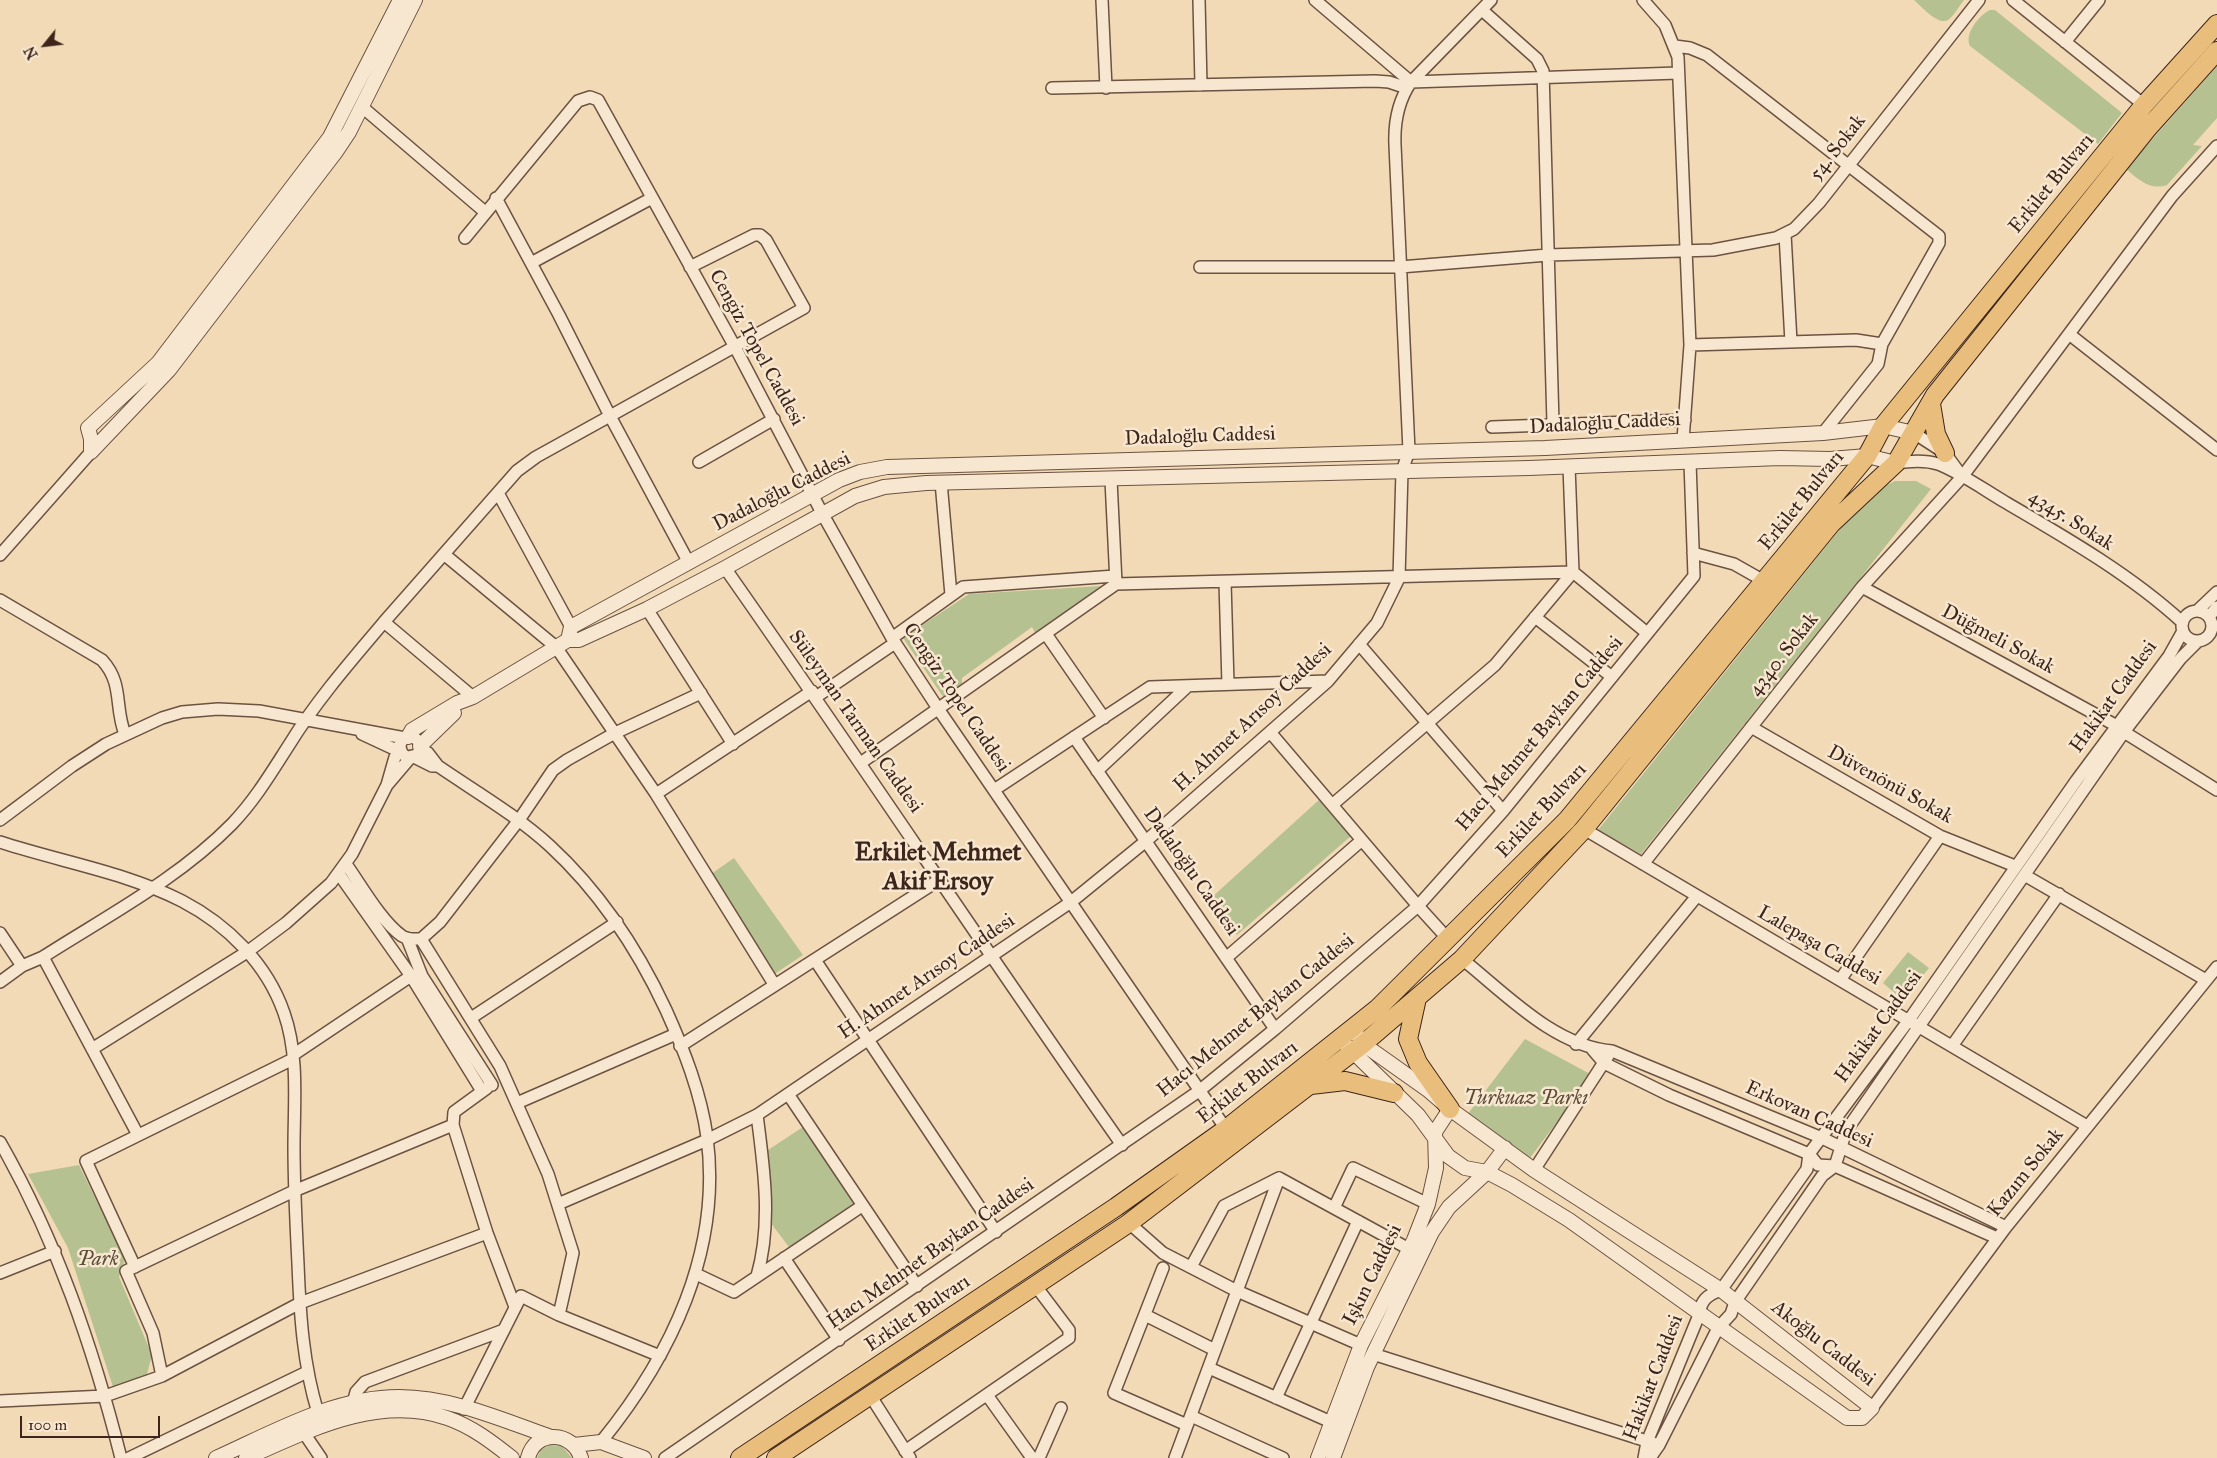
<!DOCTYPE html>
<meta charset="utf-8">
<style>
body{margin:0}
#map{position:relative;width:2217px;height:1458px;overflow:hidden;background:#f2dab6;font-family:"IM FELL Great Primer",serif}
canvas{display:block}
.north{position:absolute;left:20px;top:20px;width:50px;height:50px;-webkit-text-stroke:4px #f7e7d0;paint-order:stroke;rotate:241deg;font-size:14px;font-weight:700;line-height:20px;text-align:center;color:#3e251b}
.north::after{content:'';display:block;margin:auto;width:18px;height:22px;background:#3e251b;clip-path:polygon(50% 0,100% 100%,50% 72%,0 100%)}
.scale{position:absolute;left:20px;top:1416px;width:140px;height:22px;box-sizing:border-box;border:2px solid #3e251b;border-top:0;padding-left:6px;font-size:15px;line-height:18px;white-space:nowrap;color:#3e251b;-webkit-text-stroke:4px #f7e7d0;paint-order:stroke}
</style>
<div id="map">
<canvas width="2217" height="1458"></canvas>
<div class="north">N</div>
<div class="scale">100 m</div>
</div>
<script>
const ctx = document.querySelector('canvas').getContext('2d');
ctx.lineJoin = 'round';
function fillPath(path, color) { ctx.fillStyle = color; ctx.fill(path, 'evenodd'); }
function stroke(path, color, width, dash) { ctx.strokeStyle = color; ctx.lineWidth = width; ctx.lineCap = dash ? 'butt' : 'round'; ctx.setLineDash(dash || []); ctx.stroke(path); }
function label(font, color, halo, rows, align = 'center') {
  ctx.font = font + ' "IM FELL Great Primer",serif'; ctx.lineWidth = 5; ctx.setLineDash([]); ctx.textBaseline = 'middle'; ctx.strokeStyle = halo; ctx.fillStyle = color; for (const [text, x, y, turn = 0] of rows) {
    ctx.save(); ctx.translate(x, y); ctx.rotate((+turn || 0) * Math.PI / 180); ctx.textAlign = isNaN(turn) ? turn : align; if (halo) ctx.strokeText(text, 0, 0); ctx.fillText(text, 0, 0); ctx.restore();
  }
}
const green = new Path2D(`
 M1914,0H1964C1959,6 1954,16 1948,20C1938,26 1921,6 1914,0Z
 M1990,10H1995L2122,113L2098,144L1970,46C1964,34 1979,15 1990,10Z
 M2217,66V118L2193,145L2202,146L2167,185C2150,191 2138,179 2126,169Z
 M1895,481H1916L1931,489L1641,854L1598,830L1849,518L1881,488Z
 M1101,586L1036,634L1032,627L962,678V685L944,698L903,638L969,594Z
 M1320,799L1351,836L1237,935L1211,898Z
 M734,858L803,955L770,977L704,879Z
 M1908,952L1929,968L1903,1000L1883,983Z
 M1525,1039L1592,1075L1530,1158L1467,1115Z
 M803,1127L855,1206L789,1247L770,1222L768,1150Z
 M79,1165L125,1259L119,1277L152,1355L146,1378L114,1390L68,1248L28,1174Z
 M550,1445L562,1446L572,1458H537L541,1450Z`);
const minor = new Path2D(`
 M1102,0L1106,88
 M1199,0L1201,85
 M1315,0L1411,82L1678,73
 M1643,0L1665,25L1678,57L1690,345L1683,440
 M2013,0L2144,105
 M1482,10L1537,59L1543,71L1553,423
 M2065,42L2099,0
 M1675,46L1690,48L1707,55L1939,236V243L1882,344
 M1052,88L1375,81L1389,82L1407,88
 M361,106L485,212
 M1785,234L1791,342
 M465,238L578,101L590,97L598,100L735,347L822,513L892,638L939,710L1226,1129
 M531,263L652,198
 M1200,267H1400L1548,255L1713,250L1776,238L1794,229L1819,203L1979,0
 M2069,334L2217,450
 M1690,345L1856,340L1882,344L1878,364L1823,433
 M1492,427L1685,420
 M1914,433L1945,453L1961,475
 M699,462L774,419
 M1896,463C1909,461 1926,460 1938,464C1961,473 1983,489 2005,502C2065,537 2131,575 2182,622
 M1111,480L1116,583
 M941,482L951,595
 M498,493L571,627
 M1693,553L1734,564L1764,581
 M0,555L91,452
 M445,555L556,647L656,794L774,984
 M689,563L610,416L804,308L766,240L760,235H754L690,267
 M725,568C859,759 988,954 1122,1145
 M1225,582L1228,684
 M1862,587L2117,726
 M0,600L102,660C124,684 114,707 125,734
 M647,609L733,744
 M2182 626a15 15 0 1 1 30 0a15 15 0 1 1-30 0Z
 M2197,611L2217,592
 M1535,617L1612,677
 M2209,617L2217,607
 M384,622L517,471L536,457L610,416L559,315L496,198
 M1046,634L1104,718
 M892,638L963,587L1115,576
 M1359,644L1503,811
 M816,697L895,643
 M1751,727L1940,836L2015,866
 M1270,732L1418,906L1448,939
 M2124,732L2217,790
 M362,734L392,748L400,749
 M1074,737L1275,1029
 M400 747a10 10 0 1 1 20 0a10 10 0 1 1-20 0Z
 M420,748L428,753L438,766C476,792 516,815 550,846C601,893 637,948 666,1010C684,1050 701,1093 707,1137C722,1251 671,1356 601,1442
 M412,756L432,766H438
 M862,762L1116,584L1573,572L1647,633
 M1097,771L1188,686
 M388,784L411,757
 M994,790L1150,687L1328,681
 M656,794L812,691
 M1332,805L1495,665L1573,572L1569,466
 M0,820L72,766L106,744L162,718L182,712L218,709L259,711L405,738
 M1584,829L2087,1126
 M0,842C61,862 125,872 182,901C228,925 267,964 284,1013C299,1055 294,1103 294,1147C294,1186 296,1225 298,1264C300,1315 303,1364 318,1413
 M346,864C361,885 381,921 402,936C408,940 415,939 421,939L440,922L519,820L553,770L567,760L615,733L701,693
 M1643,864L1862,587L1962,477L2172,196L2217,146
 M339,874L411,976L482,1091
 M2026,876L2206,980
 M0,933L22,966
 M407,938L422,976L492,1085
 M421,939L500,1066L548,1174L573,1253L559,1315
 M43,957L138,1135
 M1226,958L1362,840
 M1462,959C1506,994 1554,1046 1612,1051L1822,1138L2006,1227
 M815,960L996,1232
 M1840,980L1940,836
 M0,982L22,966L43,957C107,916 178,879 232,824C255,800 271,773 289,745C316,701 351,661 384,622L473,697
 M471,1018L617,922
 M1576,1044L1697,896
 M680,1046L939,880
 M1952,1046L2059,894
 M92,1049L247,952L286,923L331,883L352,854L387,785L395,757L401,750
 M1592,1049L1604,1063L1669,1095L1809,1154L1818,1165L1835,1166L1997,1238
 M293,1055L411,976
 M788,1094L917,1286
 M517,1103L676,1034
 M453,1125L454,1112L487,1088
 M0,1142C57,1242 93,1347 121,1458
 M1534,1170L1608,1056
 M1279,1178L1409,1249
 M558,1204L707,1140L757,1115L1071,902L1146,841L1328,681L1377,623L1399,578L1402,471L1409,451L1395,145C1394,122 1398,101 1411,82L1491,0
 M1334,1208L1353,1168L1428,1204
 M1129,1223L1163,1253L1237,1291L1361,1345
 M784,1258L839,1340
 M135,1267L86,1161L293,1059
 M1191,1267L1224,1206L1279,1178
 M1163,1268L1114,1393L1187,1425
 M0,1273L55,1251
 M696,1274L734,1292L862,1206
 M757,1276C772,1224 764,1168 757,1115
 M1145,1315L1215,1350
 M1373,1354L1653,1443
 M1209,1368L1331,1422
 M162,1376L153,1333L126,1271L294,1191L453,1125L487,1233L515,1307
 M870,1395L910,1458
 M987,1395L1032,1458
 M1276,1398L1358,1221
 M0,1401L105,1396L162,1376L300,1303L487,1233
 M353,1403L356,1392L365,1382L504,1330
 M1872,1408L2006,1227L2217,967
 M464,1409L521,1296L559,1315L660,1356
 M1191,1416L1283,1458
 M304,1433L321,1458
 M905,1451L1069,1338V1330L1035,1285
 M129,1458L307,1372
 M665,1458L1199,1091L1275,1029L1418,906L1503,811L1694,576L1690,462
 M1039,1458L1061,1408
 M1175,1458L1279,1178
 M1644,1458L1647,1442L1699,1315C1701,1300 1707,1295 1721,1290L1807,1169L1809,1154L1909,1020L2076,781L2169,656L2183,631
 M1650,1458L1659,1445L1718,1328L1731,1314L1735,1302L1822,1176L1835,1166L1846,1131L2124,732L2181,658L2197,642`);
const tertiary = new Path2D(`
 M91,452L169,370L335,153L349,132L415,0
 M91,452V439L88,428L158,363L330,137L400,0
 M568,640L571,627L839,480L860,472L887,467L1545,448L1823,433L1883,426L1914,433
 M408,737L412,730L457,703L473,697L568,640H579L647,609L725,568L855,496L884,487L926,483L1529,468L1780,458L1830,459L1867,456L1896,463
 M420,746L454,713
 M1347,1046L1418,1115L1448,1156L1465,1168L1487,1172L1512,1185L1569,1220L1847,1418H1862L1872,1408L1721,1290L1534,1170L1450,1109L1428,1090L1363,1044L1353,1028
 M574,1445L601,1442L644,1458
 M216,1458C274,1432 334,1397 399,1397C451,1397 503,1420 551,1437
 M246,1458C308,1431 378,1394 447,1418C471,1426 492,1442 512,1458
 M528,1458C535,1429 573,1431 581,1458
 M1318,1458L1361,1345L1414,1240L1428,1204L1436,1168L1435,1132L1450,1109
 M1333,1458L1367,1367L1432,1232L1449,1207L1487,1172L1505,1148`);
const primary = new Path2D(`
 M1931,404L1936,434L1945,453
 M1417,998L1408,1039L1418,1063L1450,1109
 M1311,1085L1345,1081L1394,1093
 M740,1458L1116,1207L1226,1129L1378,1008L1567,820L1867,456L1883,426L2144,105L2217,24
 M776,1458L1129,1223L1363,1044L1462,959L1584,829L1831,524L1896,463L1935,395L2148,128L2217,51`);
const streetNames = [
 ["54. Sokak",1838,148,-52],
 ["Erkilet Bulvarı",2052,184,-51],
 ["Cengiz Topel Caddesi",756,348,61],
 ["Dadaloğlu Caddesi",1605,424,-3],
 ["Dadaloğlu Caddesi",1200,437,-2],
 ["Dadaloğlu Caddesi",782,492,-27],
 ["Erkilet Bulvarı",1802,501,-51],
 ["4345. Sokak",2071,521,32],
 ["Düğmeli Sokak",1998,640,28],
 ["4340. Sokak",1784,655,-52],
 ["Hakikat Caddesi",2114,697,-54],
 ["Cengiz Topel Caddesi",956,698,56],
 ["H. Ahmet Arısoy Caddesi",1253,718,-43],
 ["Süleyman Tarman Caddesi",855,722,55],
 ["Hacı Mehmet Baykan Caddesi",1540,734,-50],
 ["Düvenönü Sokak",1890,785,29],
 ["Erkilet Bulvarı",1542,811,-47],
 ["Dadaloğlu Caddesi",1191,872,55],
 ["Lalepaşa Caddesi",1819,946,30],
 ["H. Ahmet Arısoy Caddesi",927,977,-34],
 ["Hacı Mehmet Baykan Caddesi",1256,1016,-39],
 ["Hakikat Caddesi",1879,1027,-54],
 ["Erkilet Bulvarı",1248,1083,-38],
 ["Erkovan Caddesi",1809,1115,24],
 ["Kazım Sokak",2026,1173,-51],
 ["Hacı Mehmet Baykan Caddesi",931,1254,-35],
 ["Işkın Caddesi",1373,1275,-64],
 ["Erkilet Bulvarı",918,1314,-34],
 ["Akoğlu Caddesi",1823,1344,38],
 ["Hakikat Caddesi",1654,1378,-69]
];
const parkNames = [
 ["Turkuaz Parkı",1526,1099],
 ["Park",98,1260]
];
const districtNames = [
 ["Erkilet Mehmet",938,854],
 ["Akif Ersoy",938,883]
];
fillPath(green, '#b6c191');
stroke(minor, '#6b5242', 14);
stroke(tertiary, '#6b5242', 16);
stroke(primary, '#3e251b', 20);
stroke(minor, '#f7e7d0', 11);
stroke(tertiary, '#f7e7d0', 14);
stroke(primary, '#e9bd7b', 18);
label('20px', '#3e251b', '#f7e7d0', streetNames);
label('italic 20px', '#5c4c38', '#f7e7d0', parkNames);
label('bold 25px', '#3e251b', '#f7e7d0', districtNames);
</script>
